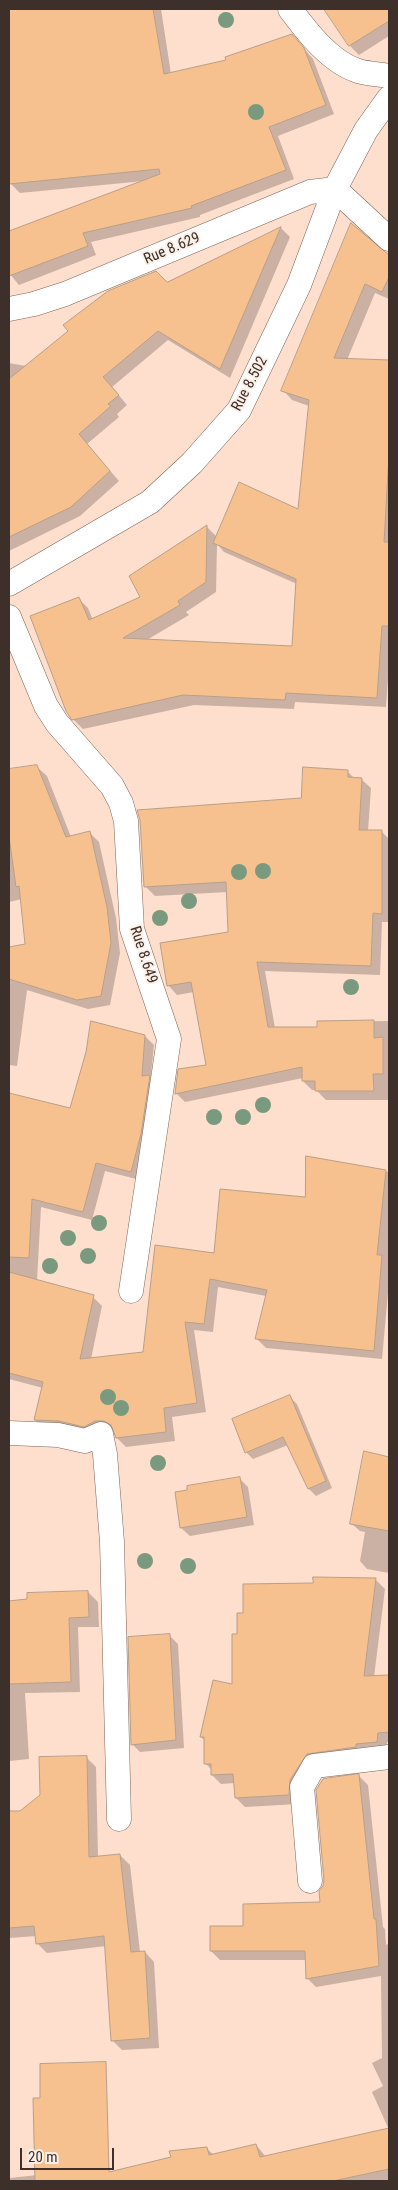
<!DOCTYPE html>
<style>
body{margin:0}
#map{position:relative;width:398px;height:2190px;overflow:hidden;background:#fedecc;font-family:"Roboto Condensed",sans-serif}
canvas{display:block}
.frame{position:absolute;inset:0;border:10px solid #3d302a;pointer-events:none}
.scale{position:absolute;left:20px;top:2148px;width:94px;height:22px;box-sizing:border-box;border:2px solid #3d302a;border-top:0;padding-left:6px;font-size:15px;line-height:18px;white-space:nowrap;color:#3d302a;-webkit-text-stroke:4px #fdf0e8;paint-order:stroke}
</style>
<div id="map">
<canvas width="398" height="2190"></canvas>
<div class="frame"></div>
<div class="scale">20 m</div>
</div>
<script>
const ctx = document.querySelector('canvas').getContext('2d');
ctx.lineJoin = 'round';
function fillPath(path, color) { ctx.fillStyle = color; ctx.fill(path, 'evenodd'); }
function stroke(path, color, width, dash) { ctx.strokeStyle = color; ctx.lineWidth = width; ctx.lineCap = dash ? 'butt' : 'round'; ctx.setLineDash(dash || []); ctx.stroke(path); }
function label(font, color, halo, rows, align = 'center') {
  ctx.font = font + ' "Roboto Condensed",sans-serif'; ctx.lineWidth = 4; ctx.setLineDash([]); ctx.textBaseline = 'middle'; ctx.strokeStyle = halo; ctx.fillStyle = color; for (const [text, x, y, turn = 0] of rows) {
    ctx.save(); ctx.translate(x, y); ctx.rotate((+turn || 0) * Math.PI / 180); ctx.textAlign = isNaN(turn) ? turn : align; if (halo) ctx.strokeText(text, 0, 0); ctx.fillText(text, 0, 0); ctx.restore();
  }
}
const shadow = new Path2D(`
 M9,9H161L171,74L301,45L313,59L334,114L278,136L294,179L200,215V217L91,242L96,255L19,285L9,273V232L144,181L20,193L11,184L9,172Z
 M326,9H389V36L359,55L350,46Z
 M351,225L389,257V299L375,293L347,360L389,361V664L386,707L295,702L294,709L194,705L83,729L73,719L78,598L88,608L93,620L142,598L131,576L207,527L217,537L300,511L309,406L292,400L283,390ZM217,544L224,552L297,584L293,647L145,641L189,615L186,612L216,592Z
 M281,228L290,237L230,378L168,340L112,387L127,405L117,414L119,417L87,444L119,481L80,516L9,551V363L26,366L167,284Z
 M37,767L47,776L71,837L89,832L99,842L116,918L120,953L110,1005L88,1009L27,990L17,1066L9,1065V948L26,945L22,899L9,902V771Z
 M347,771L355,779H361L371,788L368,831H381L389,839V922H382L380,975L265,971L275,1028H318V1022L389,1021V1100H326L316,1090H312L303,1081V1078L185,1102L176,1093L207,1066L194,992L177,995L168,985L229,933L228,892L155,896L145,886L303,799Z
 M145,1036L154,1045L140,1180L105,1171L92,1220L41,1207L37,1281L93,1297L102,1306L91,1359L144,1353L216,1254L306,1198L307,1158L389,1172V1282L382,1359L266,1348L257,1339L266,1296L218,1287L213,1332L194,1330L206,1412L172,1417L175,1441L126,1447L117,1438L114,1429H44L35,1420L43,1388L9,1379V1113L71,1109Z
 M290,1397L297,1404L332,1488L316,1496L309,1489L288,1445L253,1459L246,1452Z
 M365,1453L389,1458V1573L367,1569L360,1561L365,1532L360,1531L352,1524Z
 M240,1479L248,1487L254,1525L190,1536L181,1528Z
 M375,1579L385,1589L374,1677L389,1676V1742H387L386,1751L316,1764L298,1804L245,1807L236,1798L235,1783L221,1784L212,1775V1770L206,1764L205,1741L201,1737L234,1686L239,1635L245,1614L315,1584Z
 M88,1592L98,1602L99,1627H78L80,1692L25,1693L29,1759L9,1761V1602Z
 M169,1635L178,1644L184,1748L140,1752L132,1744Z
 M87,1758L96,1767L98,1857L120,1855L130,1865L140,1952H145L154,1962L159,2048L122,2050L112,2040L106,1946L47,1953L37,1943V1936L9,1938V1821Z
 M359,1776L368,1785L383,1927L385,1929L386,1945L389,1943V2181H115L113,2172L206,2148L214,2155L256,2145L266,2157L389,2130L372,2092L383,2086L372,2063L382,2058L381,1976L316,1987L307,1978V1960H220L211,1951L244,1927L321,1904L324,1887Z
 M70,2108L79,2181H10V2178L37,2175Z`);
const building = new Path2D(`
 M9,9H153L164,74L226,60L225,57L292,34L304,48L326,105L269,127L286,170L191,206L192,208L83,233L88,246L9,276V231L160,174L159,169L9,184Z
 M324,9H389V21L349,46Z
 M351,223L389,255V277L382,292L365,284L334,358L389,360V455L384,542H389V626H382L377,698L286,693L285,700L183,695L72,720L66,711L30,616L79,597L89,620L140,597L129,576L207,525L206,582L178,601L180,605L123,638L292,646L296,579L213,543L239,482L298,509L309,400L281,391Z
 M281,227L220,369L158,331L103,377L119,395L108,404L111,406L79,434L110,471L71,507L9,537V379L68,331L63,325L108,291L156,271L167,282Z
 M37,765L66,837L90,831L107,907L111,943L101,996L77,1000L9,979V947L25,944L19,886L16,887L9,836V769Z
 M303,767L348,770V777L362,778L359,830H382V914L373,913L371,966L257,962L268,1027H317V1021L374,1020V1038L383,1037V1074H373L374,1091H315V1081H302V1067L175,1094L178,1069L206,1065L191,982L167,986L160,943L228,932L226,882L144,887L140,820L137,810L301,798Z
 M91,1021L145,1035L142,1076L150,1075L141,1134L131,1172L96,1163L83,1212L32,1199L29,1258L9,1257V1093L70,1108L86,1052Z
 M306,1156L386,1170L377,1255H382L374,1351L255,1339L267,1290L210,1279L204,1324L185,1322L197,1403L164,1408L166,1432L116,1438L111,1425L104,1421H95L84,1427L59,1421L34,1420L43,1382L9,1373V1272L94,1295L80,1359L143,1352L155,1245L214,1253L220,1189L305,1197Z
 M290,1395L326,1481L308,1489L283,1437L245,1453L232,1419Z
 M364,1451L389,1457V1531L350,1524Z
 M240,1477L247,1517L180,1528L175,1492L187,1490V1486Z
 M313,1577L376,1578L364,1676L389,1675V1732L378,1733L377,1742L356,1744V1747L307,1754L290,1780L289,1795L235,1798L233,1774L211,1775V1764H204V1737H200L213,1680L232,1684V1634H237V1613H243V1584L313,1583Z
 M88,1591L89,1617L69,1618L71,1682L9,1684V1601L27,1599V1593Z
 M170,1634L176,1740L131,1745L128,1637Z
 M87,1756L89,1857L120,1854L131,1952L145,1951L150,2038L111,2041L104,1936L36,1944L34,1926L9,1928V1811H20L40,1795L39,1757Z
 M359,1774L374,1919H376L379,1966L306,1979L305,1951H210V1926H243V1904L320,1902L319,1891L323,1886L324,1880L316,1790L323,1779Z
 M106,2062L109,2172L171,2157L169,2151L207,2147L209,2155L256,2144L260,2157L389,2128V2169L333,2181H35L33,2098H40V2064Z`);
const minor = new Path2D(`
 M290,9C307,32 330,62 358,71C368,74 379,74 389,76
 M9,309L34,304L65,294L310,192L335,189L389,239
 M9,584L150,502L192,463L239,410L299,285L335,189L366,130L389,98
 M9,617L46,706L57,723L112,786L121,803L126,821L132,929L169,1039L131,1291
 M9,1433L58,1435L85,1441L101,1434L105,1454L112,1542L119,1819
 M310,1881L302,1787L314,1766L389,1757`);
const trees = [
 [226,20],
 [256,112],
 [263,871],
 [239,872],
 [189,901],
 [160,918],
 [351,987],
 [263,1105],
 [214,1117],
 [243,1117],
 [99,1223],
 [68,1238],
 [88,1256],
 [50,1266],
 [108,1397],
 [121,1408],
 [158,1463],
 [145,1561],
 [188,1566]
];
const streetNames = [
 ["Rue 8.629",172,249,-23],
 ["Rue 8.502",250,384,-62],
 ["Rue 8.649",143,955,72]
];
fillPath(shadow, '#0003');
fillPath(building, '#f7c18f');
stroke(building, '#b89f88', 1);
stroke(minor, '#7f6354', 25);
stroke(minor, '#fff', 24);
ctx.fillStyle = '#799a7f';
for (const [x, y] of trees) { ctx.beginPath(); ctx.arc(x, y, 8, 0, 2 * Math.PI); ctx.fill(); }
label('15px', '#3d302a', '#fdf0e8', streetNames);
</script>
